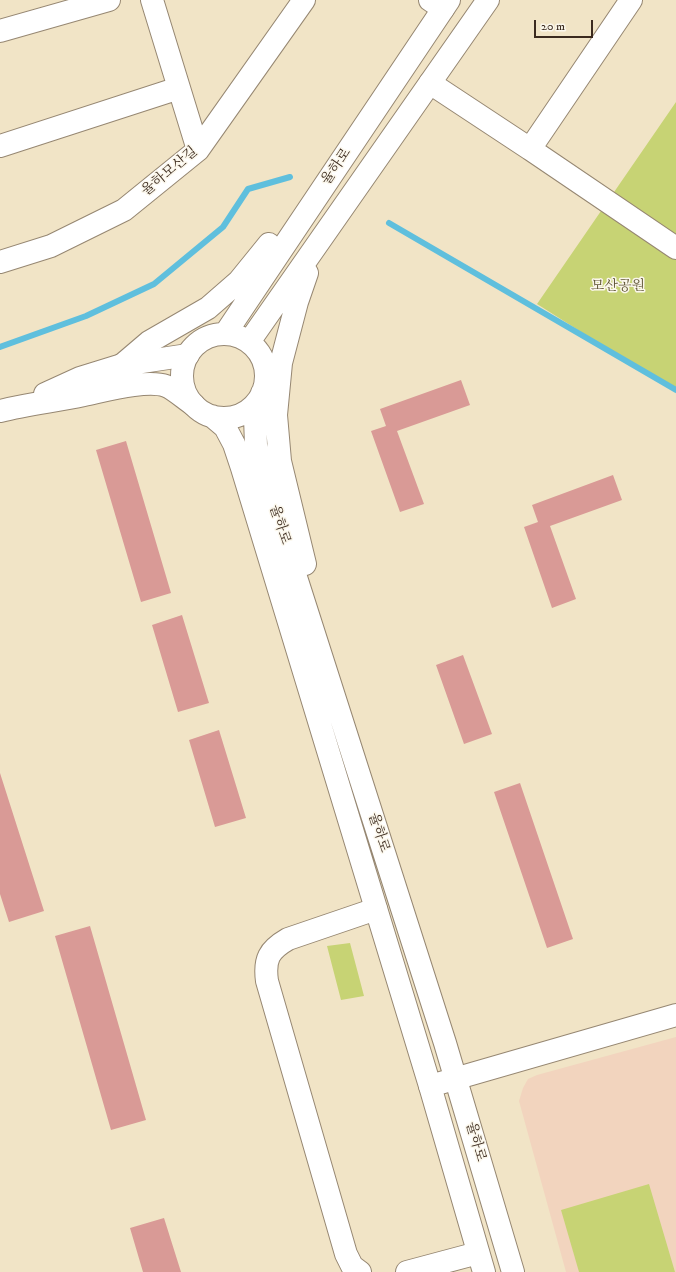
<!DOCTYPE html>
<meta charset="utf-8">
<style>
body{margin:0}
#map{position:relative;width:676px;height:1272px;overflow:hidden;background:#f1e4c6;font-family:"IM FELL DW Pica",serif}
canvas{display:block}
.scale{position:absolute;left:534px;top:20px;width:59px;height:18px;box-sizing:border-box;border:2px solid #3b2a1e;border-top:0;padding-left:5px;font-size:12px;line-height:14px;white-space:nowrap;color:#3b2a1e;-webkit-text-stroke:3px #fbf7ec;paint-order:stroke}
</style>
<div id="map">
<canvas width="676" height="1272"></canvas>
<div class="scale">20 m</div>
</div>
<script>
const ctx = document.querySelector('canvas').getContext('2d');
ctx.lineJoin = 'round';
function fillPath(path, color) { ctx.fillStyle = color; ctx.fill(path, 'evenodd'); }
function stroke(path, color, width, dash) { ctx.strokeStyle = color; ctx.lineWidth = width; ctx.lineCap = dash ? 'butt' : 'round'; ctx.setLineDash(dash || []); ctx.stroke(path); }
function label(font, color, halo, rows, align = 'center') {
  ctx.font = font + ' "IM FELL DW Pica","Noto Serif KR",serif'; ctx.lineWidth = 3; ctx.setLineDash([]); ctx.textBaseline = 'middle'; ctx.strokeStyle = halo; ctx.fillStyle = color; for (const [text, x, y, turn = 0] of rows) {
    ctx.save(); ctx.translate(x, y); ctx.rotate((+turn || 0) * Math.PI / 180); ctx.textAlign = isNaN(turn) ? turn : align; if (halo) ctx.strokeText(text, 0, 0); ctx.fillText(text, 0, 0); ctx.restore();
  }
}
const built = new Path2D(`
 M676,1037V1272H566L519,1101L523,1088L528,1079L537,1075Z`);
const green = new Path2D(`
 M676,102V392L537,304Z
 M350,943L364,996L341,1000L327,946Z
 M649,1184L675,1272H579L561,1210Z`);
const stream = new Path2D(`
 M389,223L676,390
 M0,347L86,316L154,284L223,227L248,189L290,177`);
const building = new Path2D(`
 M461,380L470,405L397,431L424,504L400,512L371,431L386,426L380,409Z
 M126,441L171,593L141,602L96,450Z
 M613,475L622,500L550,526L576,599L552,608L524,527L538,522L532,505Z
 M182,615L209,703L178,712L152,625Z
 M463,655L492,734L464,744L436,665Z
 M219,730L246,818L215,827L189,740Z
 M0,773L44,911L9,922L0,894Z
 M520,783L573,939L547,948L494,792Z
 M90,926L146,1120L111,1130L55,936Z
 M164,1218L181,1272H143L130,1228Z`);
const minor = new Path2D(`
 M152,0L198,150
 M430,0L443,9
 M0,31L109,0
 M430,83L530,149L631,0
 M0,146L179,88
 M530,149L676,248
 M0,262L51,246L124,210L198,150L304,0
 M45,394L80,378L122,365L188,355
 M0,411C28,404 56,401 84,395C104,391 147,379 166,386C174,389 186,400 194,405
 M430,1086L676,1015
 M360,1272L352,1266L346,1254L267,981C264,959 269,950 288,939L376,909
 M407,1272L478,1253`);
const major = new Path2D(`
 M225,334L449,0
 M182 376a42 42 0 1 1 84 0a42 42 0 1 1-84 0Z
 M249,342L488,0
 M122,365L149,342L208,308L239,281L269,244
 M262,393L255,417L256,445L262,471L445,1043L513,1272
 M212,416L225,427L234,444L242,468L430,1086L484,1272
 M305,564L280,461L276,415L281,363L297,302L307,273`);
const streetNames = [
 ["율하로",337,167,-56],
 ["율하모산길",170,172,-40],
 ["율하로",279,525,72],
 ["율하로",378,833,72],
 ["율하로",475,1142,74]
];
const parkNames = [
 ["모산공원",618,287]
];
fillPath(built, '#f2d4be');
fillPath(green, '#c7d374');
stroke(stream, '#5fbfdd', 6);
fillPath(building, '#d99a96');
stroke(minor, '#968772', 24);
stroke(major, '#968772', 24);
stroke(minor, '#fff', 22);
stroke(major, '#fff', 22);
label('14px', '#3b2a1e', '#fbf7ec', streetNames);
label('14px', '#5e5434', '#fbf7ec', parkNames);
</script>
